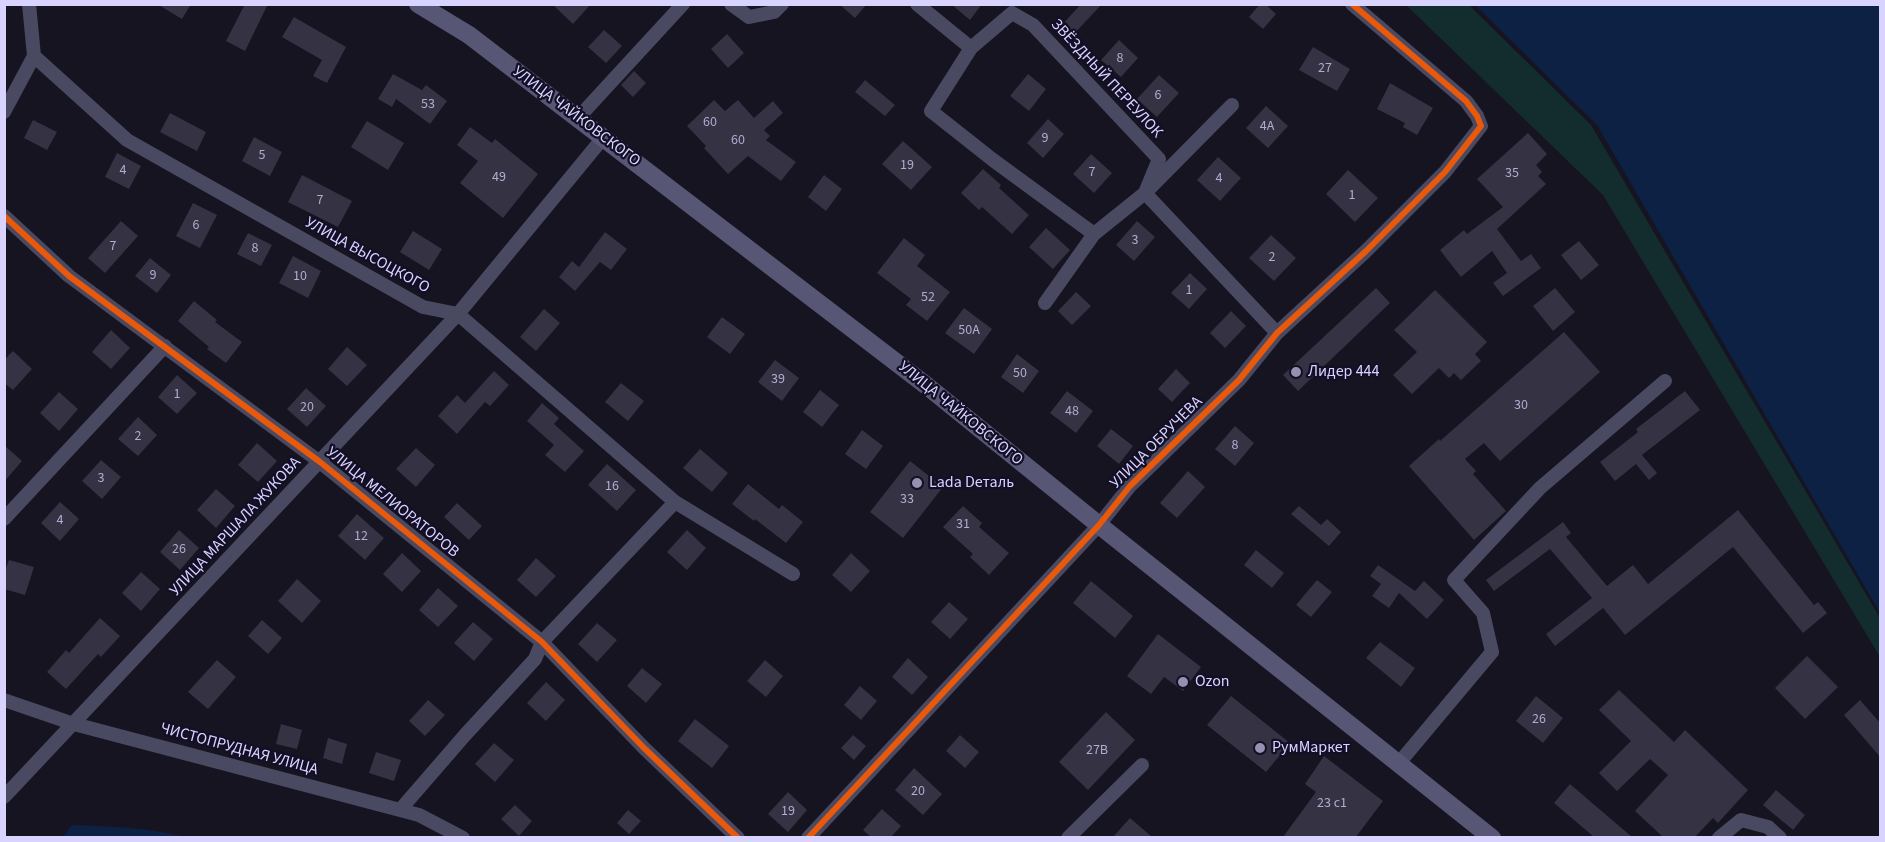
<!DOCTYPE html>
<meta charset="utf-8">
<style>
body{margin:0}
#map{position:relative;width:1885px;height:842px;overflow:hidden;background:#161421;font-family:"Source Sans 3",sans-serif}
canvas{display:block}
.frame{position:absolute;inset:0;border:6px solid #d9d4ff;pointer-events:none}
</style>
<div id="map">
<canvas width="1885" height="842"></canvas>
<div class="frame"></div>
</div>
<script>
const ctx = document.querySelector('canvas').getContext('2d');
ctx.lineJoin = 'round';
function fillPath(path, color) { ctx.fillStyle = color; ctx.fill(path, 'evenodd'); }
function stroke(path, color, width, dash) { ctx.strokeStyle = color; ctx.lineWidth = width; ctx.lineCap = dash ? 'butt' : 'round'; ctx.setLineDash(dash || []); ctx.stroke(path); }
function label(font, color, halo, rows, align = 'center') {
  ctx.font = font + ' "Source Sans 3",sans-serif'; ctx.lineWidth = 4.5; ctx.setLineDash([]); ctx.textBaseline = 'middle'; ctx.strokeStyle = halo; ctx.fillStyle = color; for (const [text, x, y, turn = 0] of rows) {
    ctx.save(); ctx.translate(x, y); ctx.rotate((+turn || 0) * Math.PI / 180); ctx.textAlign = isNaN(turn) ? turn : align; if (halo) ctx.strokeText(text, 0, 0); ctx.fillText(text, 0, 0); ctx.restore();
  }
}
const green = new Path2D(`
 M1406,5H1469L1591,125L1880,618V657L1603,195Z`);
const water = new Path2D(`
 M1475,5H1880V613L1597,125Z
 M72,825C110,826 149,828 186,837H63Z`);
const building = new Path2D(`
 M157,4H191L182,19Z
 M245,4H268L245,51L226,41Z
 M552,4H591L573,24Z
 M839,4H867L855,18Z
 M951,4H982L970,20Z
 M1081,4H1102L1072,36L1061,26Z
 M1260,4H1265L1276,14L1263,29L1249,17Z
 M294,17L346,47L327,83L313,76L322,60L282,37Z
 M604,30L622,46L606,63L588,47Z
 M727,34L744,53L728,68L711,49Z
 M1119,40L1138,58L1121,77L1101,60Z
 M1313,47L1350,69L1337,91L1299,70Z
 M634,71L646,83L633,97L621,85Z
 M393,74L422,90L426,85L447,101L430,124L396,99L392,107L378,99Z
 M1028,74L1046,89L1029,111L1010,96Z
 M1159,75L1179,93L1157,117L1137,99Z
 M865,80L895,105L885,116L855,92Z
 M1390,83L1433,108L1417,135L1403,127L1405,123L1377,109Z
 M714,100L725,111L738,100L754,118L773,101L783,113L764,130L770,136L766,140L796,162L781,181L748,156L728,174L704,148L706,146L687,126Z
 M1266,106L1288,126L1268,148L1246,128Z
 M170,113L206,132L197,151L160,132Z
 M1048,119L1064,134L1043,158L1027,143Z
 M33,120L57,132L47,150L24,138Z
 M367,121L404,143L388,170L351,147Z
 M470,127L492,143L495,139L538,174L503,218L460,183L478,161L457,145Z
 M1528,133L1547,154L1536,165L1542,172L1538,176L1546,184L1497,229L1521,261L1531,254L1541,268L1503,296L1493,283L1507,273L1492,251L1461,277L1440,250L1464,230L1467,234L1503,207L1477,179Z
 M254,137L282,152L270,176L242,161Z
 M903,141L932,167L911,190L882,164Z
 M117,153L141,166L129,189L105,177Z
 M1091,154L1112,173L1094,193L1073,174Z
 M1218,157L1241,178L1220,201L1197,180Z
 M983,169L1001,185L999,188L1029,215L1012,234L982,207L979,210L961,193Z
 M1348,170L1378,198L1355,222L1326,194Z
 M302,175L352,201L338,227L288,202Z
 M824,175L842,189L826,211L808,197Z
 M193,203L217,215L200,248L176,236Z
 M121,221L138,236L105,273L88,258Z
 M1137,221L1155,237L1134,261L1116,245Z
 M1046,228L1070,250L1053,269L1029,247Z
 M413,231L442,249L429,270L400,252Z
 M605,232L627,249L611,270L600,262L575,291L559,277L572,261L579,267Z
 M248,233L272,245L261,266L237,254Z
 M1271,235L1296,258L1274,281L1249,258Z
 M904,238L925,255L917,266L950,292L927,321L906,305L911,299L877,273Z
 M1579,241L1599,265L1581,280L1561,255Z
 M293,256L321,271L308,298L279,283Z
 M150,258L171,275L157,293L135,276Z
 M1190,273L1207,289L1189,309L1171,293Z
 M1376,288L1390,303L1298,391L1283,375Z
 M1555,288L1575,312L1553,331L1533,306Z
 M1435,290L1487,342L1475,354L1481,361L1461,380L1454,373L1449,378L1439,368L1412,394L1393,375L1417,352L1394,330Z
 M1076,292L1091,306L1072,325L1058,311Z
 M194,301L217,320L215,322L242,342L226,363L207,349L209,347L178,321Z
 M964,308L992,329L974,354L945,333Z
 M544,309L560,323L536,351L520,337Z
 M1231,311L1246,326L1225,348L1210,333Z
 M722,317L745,334L730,354L707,337Z
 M111,330L130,348L111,369L92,352Z
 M1564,332L1600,372L1500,461L1484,443L1465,459L1476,471L1473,474L1506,511L1474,540L1409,466L1439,439L1440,441Z
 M347,347L367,365L347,386L328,369Z
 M13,351L32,369L13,390L4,383V360Z
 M1017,354L1039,371L1023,393L1001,377Z
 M775,360L799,378L782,401L758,382Z
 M1176,369L1190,383L1172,402L1158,389Z
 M494,371L509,385L490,406L485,402L457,434L438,416L457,395L465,403Z
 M177,375L197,393L177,414L158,397Z
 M621,383L644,401L628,421L605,402Z
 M306,388L326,406L307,427L287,409Z
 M820,390L839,405L822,427L803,412Z
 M1067,391L1093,411L1076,433L1050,413Z
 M1685,391L1700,410L1642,455L1657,473L1649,480L1636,464L1615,481L1600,462L1638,432L1636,429Z
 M59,392L78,409L59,431L40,413Z
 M542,403L559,418L554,424L584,451L565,472L545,455L554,445L527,421Z
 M138,417L157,435L138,456L118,439Z
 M1235,426L1254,443L1235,466L1215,449Z
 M1111,429L1133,446L1119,464L1097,446Z
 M862,430L883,446L866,469L845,454Z
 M257,443L277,461L258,482L238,465Z
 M4,445L22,461L4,482Z
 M416,448L435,465L416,487L396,469Z
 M700,449L728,473L712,492L683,468Z
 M101,460L121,477L102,499L82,481Z
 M910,461L943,487L903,538L870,512Z
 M607,464L636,490L617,511L588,485Z
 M1188,471L1205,487L1177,518L1160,503Z
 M748,484L779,509L782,505L803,522L786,543L755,519L754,521L732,504Z
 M216,489L235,506L216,528L197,510Z
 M60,502L79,519L60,541L41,523Z
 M457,503L482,526L469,540L444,517Z
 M963,506L982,523L979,527L1009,553L989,575L970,557L973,554L943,527Z
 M1299,506L1321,525L1327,519L1341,532L1329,546L1291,514Z
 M1738,510L1814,605L1818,602L1827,613L1803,633L1733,547L1625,635L1603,608L1555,646L1546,634L1592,598L1550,549L1494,591L1486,580L1563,522L1571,533L1566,537L1607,586L1633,565L1648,584Z
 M357,514L384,538L365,560L338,536Z
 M179,530L199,548L180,570L160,552Z
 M687,530L706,548L687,570L667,552Z
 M1256,550L1284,573L1272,588L1244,565Z
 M402,553L421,571L402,592L383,574Z
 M851,553L870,571L851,592L832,575Z
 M536,558L556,576L536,597L517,580Z
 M9,560L34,567L25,595L4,589V573Z
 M1378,565L1415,591L1424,581L1444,600L1427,619L1399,593L1389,608L1372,596L1381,584L1370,576Z
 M141,572L160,589L141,611L122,593Z
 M297,579L321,601L302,623L278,601Z
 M1317,580L1332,592L1311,617L1296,605Z
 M1091,581L1133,616L1115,638L1073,603Z
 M438,588L458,606L438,627L419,610Z
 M949,602L968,619L950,639L931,622Z
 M100,618L120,636L101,657L98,654L66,689L47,672L66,650L69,653Z
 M262,620L282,638L268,654L248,636Z
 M473,622L493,639L474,661L454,643Z
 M597,623L617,640L597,662L578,644Z
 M1158,634L1201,667L1183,691L1164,677L1151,694L1127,676Z
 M1380,642L1415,668L1401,687L1366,658Z
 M1807,656L1838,687L1805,719L1775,688Z
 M908,658L928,677L912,695L892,677Z
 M217,660L236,677L208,709L188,692Z
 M765,660L783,676L766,697L747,681Z
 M642,668L662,684L646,703L627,686Z
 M546,682L565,700L546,721L527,703Z
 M860,686L877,701L861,720L844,705Z
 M1619,690L1674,742L1685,730L1748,790L1718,823L1713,818L1695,837H1663L1635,811L1668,775L1650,759L1617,791L1599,773L1631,741L1599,710Z
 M1231,696L1290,743L1266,772L1207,725Z
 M1536,696L1563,718L1543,743L1516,721Z
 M428,700L445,715L425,736L409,721Z
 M1860,700L1881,724V758L1844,715Z
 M1106,712L1135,740L1088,790L1059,762Z
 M695,719L729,746L712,768L678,741Z
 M281,724L302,730L297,749L276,744Z
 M853,735L866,746L854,760L841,748Z
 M960,735L979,752L965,768L946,751Z
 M328,738L347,744L342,764L323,758Z
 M494,743L514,760L495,782L475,764Z
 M376,752L401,760L394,781L369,773Z
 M1324,756L1383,801L1356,837H1283L1316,792L1305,784Z
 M914,768L942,794L923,815L895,790Z
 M1570,784L1632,837H1594L1554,803Z
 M1776,790L1805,815L1793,830L1763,805Z
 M788,792L807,810L788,832L768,814Z
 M515,805L532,821L519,836L501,819Z
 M882,809L901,826L891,837H871L863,830Z
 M628,810L641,821L629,834L617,823Z
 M1130,818L1152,837H1113Z`);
const street = new Path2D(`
 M731,4L749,17L774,12L782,4
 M917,4L971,48L1012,13L1033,25L1159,159L1145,193L1277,333
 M971,48L931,111L993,160L1094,234
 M34,56L127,140L423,307L458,314L675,502L793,574
 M4,112L34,56L29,4
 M578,118L683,4
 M4,216L69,276L320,462L542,642L644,748L738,838
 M1045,303L1094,234L1145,193L1232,105
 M4,519L165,346
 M4,700L74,724L419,815L463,838
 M1399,763L1492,652L1483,613L1454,580L1540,488L1665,381
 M4,797L458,314L603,138
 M400,810L465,735L535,659L542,642L675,502
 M808,838L1099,525L1130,486L1239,380L1277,333L1366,251L1445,172L1481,126L1477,116L1466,101L1352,4
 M1068,838L1142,765
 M1719,838L1741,820L1768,827L1780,838`);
const secondary = new Path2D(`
 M418,4L469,35L927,386L1099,525L1492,838`);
const cycleway = new Path2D(`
 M4,216L69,276L320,462L542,642L644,748L738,838
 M808,838L1099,525L1130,486L1239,380L1277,333L1366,251L1445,172L1481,126L1477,116L1466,101L1352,4`);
const markers = [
 [1296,372,6,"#9591b1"],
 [917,483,6,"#9591b1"],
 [1183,682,6,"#9591b1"],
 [1260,748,6,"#9591b1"]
];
const numberNames = [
 ["8",1120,59],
 ["27",1325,69],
 ["6",1158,96],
 ["53",428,105],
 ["60",710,123],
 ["4А",1267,127],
 ["9",1045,139],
 ["60",738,141],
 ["5",262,156],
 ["19",907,166],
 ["4",123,171],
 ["7",1092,173],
 ["35",1512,174],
 ["49",499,178],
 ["4",1219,179],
 ["1",1352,196],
 ["7",320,201],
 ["6",196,226],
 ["3",1135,241],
 ["7",113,247],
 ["8",255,249],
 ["2",1272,258],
 ["9",153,276],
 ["10",300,277],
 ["1",1189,291],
 ["52",928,298],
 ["50А",969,331],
 ["50",1020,374],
 ["39",778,380],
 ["1",177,395],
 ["30",1521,406],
 ["20",307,408],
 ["48",1072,412],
 ["2",138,437],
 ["8",1235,446],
 ["3",101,479],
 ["16",612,487],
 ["33",907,500],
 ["4",60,521],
 ["31",963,525],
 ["12",361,537],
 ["26",179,550],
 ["26",1539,720],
 ["27В",1097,751],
 ["20",918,792],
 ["23 с1",1332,804],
 ["19",788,812]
];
const streetNames = [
 ["ЗВЁЗДНЫЙ ПЕРЕУЛОК",1106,79,47],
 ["УЛИЦА ЧАЙКОВСКОГО",576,117,37],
 ["УЛИЦА ВЫСОЦКОГО",367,256,29],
 ["УЛИЦА ЧАЙКОВСКОГО",960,414,39],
 ["УЛИЦА ОБРУЧЕВА",1157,443,-45],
 ["УЛИЦА МЕЛИОРАТОРОВ",392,503,39],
 ["УЛИЦА МАРШАЛА ЖУКОВА",236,527,-47],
 ["ЧИСТОПРУДНАЯ УЛИЦА",239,750,15]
];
const poiNames = [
 ["Лидер 444",1308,372],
 ["Lada Dеталь",929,483],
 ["Ozon",1195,682],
 ["РумМаркет",1272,748]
];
fillPath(green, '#132c2d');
fillPath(water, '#0d2144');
fillPath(building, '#343243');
stroke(street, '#4a4962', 14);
stroke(secondary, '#575674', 18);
stroke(cycleway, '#e8590c', 6);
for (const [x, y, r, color] of markers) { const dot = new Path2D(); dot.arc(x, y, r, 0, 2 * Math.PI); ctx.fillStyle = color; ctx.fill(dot); stroke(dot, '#130f26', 2); }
label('14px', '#b0acd0', null, numberNames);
label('16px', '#d9d4ff', '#130f26', streetNames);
label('16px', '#d9d4ff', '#130f26', poiNames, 'left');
</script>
